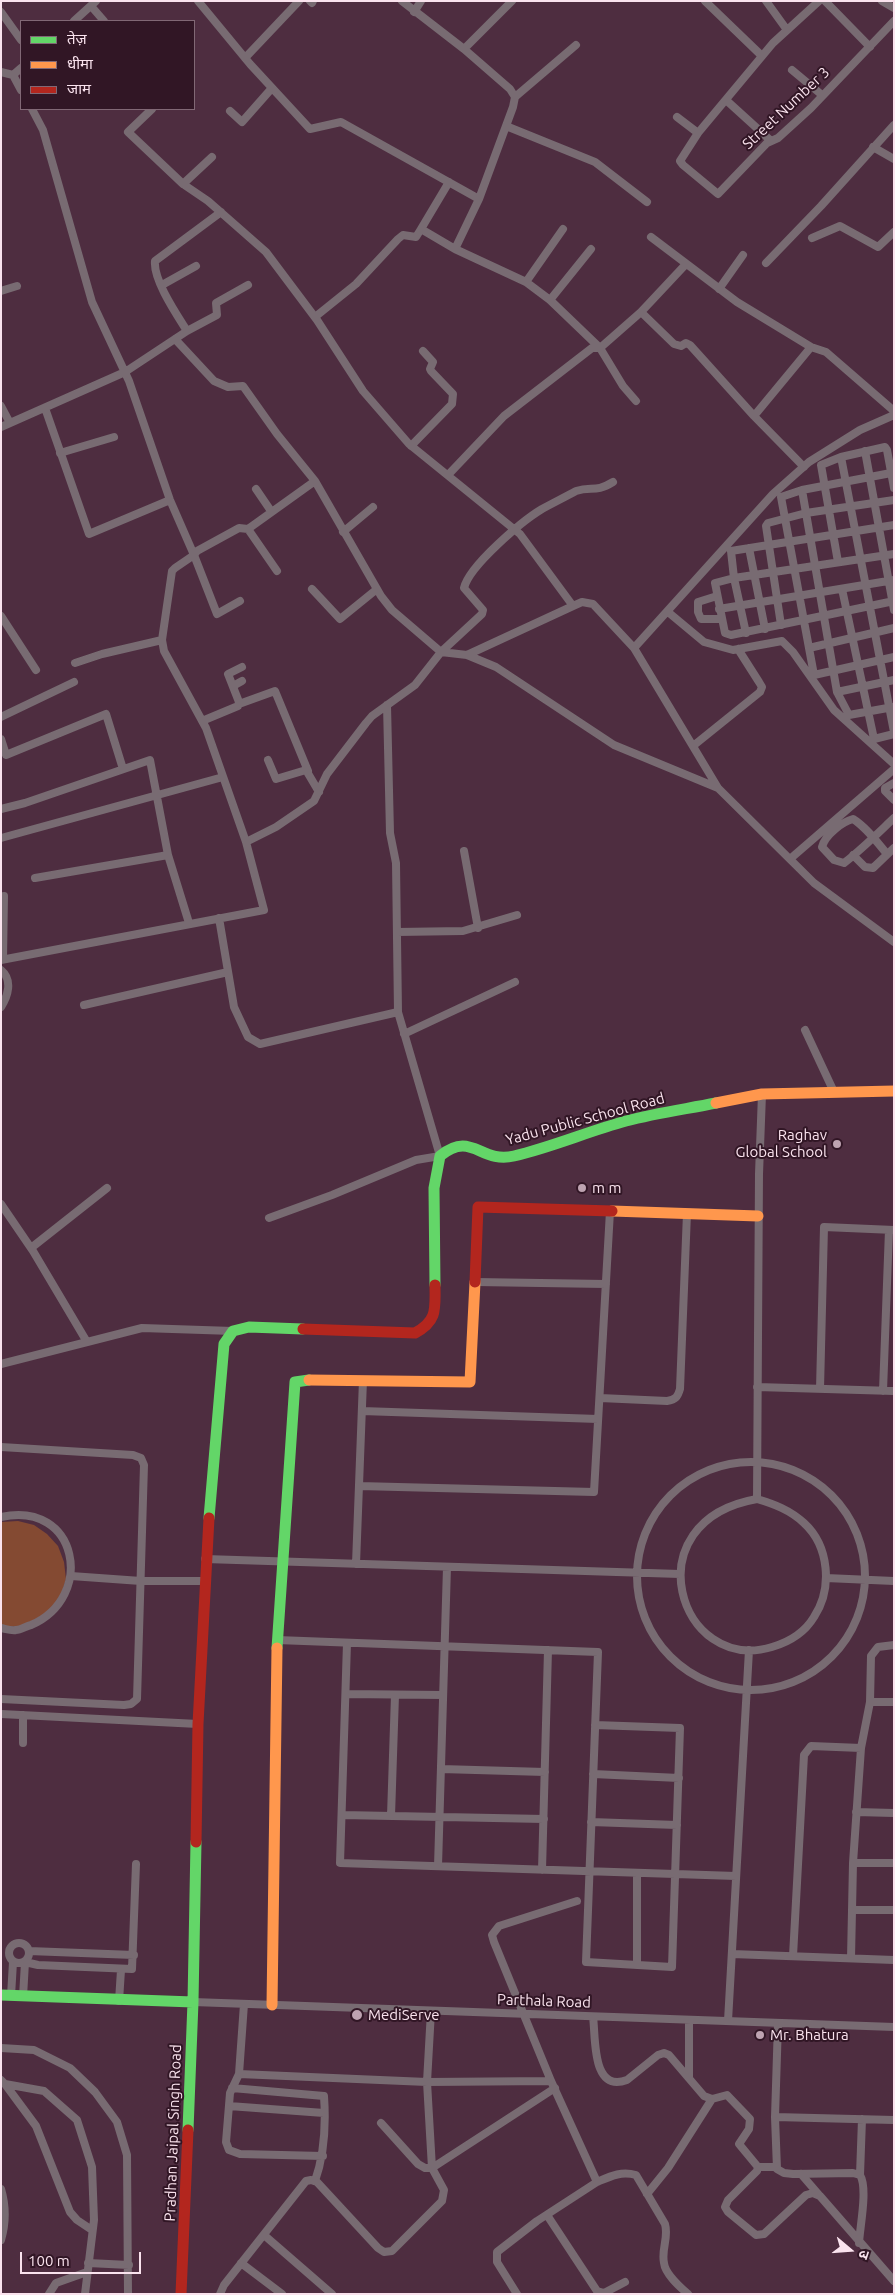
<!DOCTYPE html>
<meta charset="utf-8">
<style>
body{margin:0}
#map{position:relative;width:895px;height:2295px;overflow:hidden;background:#4e2d40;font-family:Ubuntu,"Noto Sans Devanagari",sans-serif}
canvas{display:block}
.frame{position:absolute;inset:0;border:2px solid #fae3ee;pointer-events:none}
.legend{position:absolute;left:20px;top:20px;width:175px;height:90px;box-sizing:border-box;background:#311625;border:1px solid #816875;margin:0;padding:6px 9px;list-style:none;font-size:15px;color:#fae3ee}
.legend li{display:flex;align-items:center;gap:10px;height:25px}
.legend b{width:25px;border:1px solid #816875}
.north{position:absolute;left:825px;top:2225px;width:50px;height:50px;-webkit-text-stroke:4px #311625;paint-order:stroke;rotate:108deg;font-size:14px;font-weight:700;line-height:20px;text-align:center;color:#fae3ee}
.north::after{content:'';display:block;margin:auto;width:18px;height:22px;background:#fae3ee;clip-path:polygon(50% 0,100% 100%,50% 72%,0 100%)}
.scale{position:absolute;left:20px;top:2252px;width:121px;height:22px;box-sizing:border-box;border:2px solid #fae3ee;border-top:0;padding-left:6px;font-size:15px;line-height:18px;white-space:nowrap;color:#fae3ee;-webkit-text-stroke:4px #311625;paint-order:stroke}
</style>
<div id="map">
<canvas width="895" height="2295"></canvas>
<div class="frame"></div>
<ul class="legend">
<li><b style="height:6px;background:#63d668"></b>तेज़</li>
<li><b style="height:6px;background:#ff974d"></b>धीमा</li>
<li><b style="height:6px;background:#b3261e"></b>जाम</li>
</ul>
<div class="north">उ</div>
<div class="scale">100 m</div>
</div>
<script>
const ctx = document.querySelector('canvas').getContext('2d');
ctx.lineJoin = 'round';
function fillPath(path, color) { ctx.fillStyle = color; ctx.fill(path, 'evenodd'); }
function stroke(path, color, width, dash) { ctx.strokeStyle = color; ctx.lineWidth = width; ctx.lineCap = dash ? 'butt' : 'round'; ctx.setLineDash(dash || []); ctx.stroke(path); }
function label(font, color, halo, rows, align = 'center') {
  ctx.font = font + ' Ubuntu,sans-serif'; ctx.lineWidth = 4; ctx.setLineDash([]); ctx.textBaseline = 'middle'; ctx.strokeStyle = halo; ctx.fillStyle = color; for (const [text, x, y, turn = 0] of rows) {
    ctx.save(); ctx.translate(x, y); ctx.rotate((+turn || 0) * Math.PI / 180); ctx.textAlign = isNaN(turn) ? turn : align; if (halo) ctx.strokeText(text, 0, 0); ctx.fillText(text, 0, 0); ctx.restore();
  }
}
const green = new Path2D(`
 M18,1521L34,1525L47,1534L58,1546L64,1562L66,1579L61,1596L52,1610L22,1627L1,1626V1522Z`);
const street = new Path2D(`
 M198,1L250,64L310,129L341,122L479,199L513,107L515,97L510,89L464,49L402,1
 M310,1L312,3L313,1
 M705,1L762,56
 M766,1L787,30
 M819,1L773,43L698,133L680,161L683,165L718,194L767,143L778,138L811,108L894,21
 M825,1L870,47
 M882,1L894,8
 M91,6L104,21
 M1,12L21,40
 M414,12L421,1
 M74,21L96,1
 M464,49L512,1
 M245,58L299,1
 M792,70L822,95
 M1,72L13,75L21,90
 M13,75L21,68
 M515,97L576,45
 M726,100L770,140
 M32,109L43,130L92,302L129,381L170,500L194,555L175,568L172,571L162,640L164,651L206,728L246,842
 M152,109L128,132L183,184L212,157
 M230,111L242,122L272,88
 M677,117L698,133
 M506,126L595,162L647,202
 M873,147L894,159
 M449,182L421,229L455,249
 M183,184L208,201L266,252L317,320L363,391L409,444L520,534L573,606L582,602L593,604L634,648
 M479,199L455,249L526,282L550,300L600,348L623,386L636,401
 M651,237L737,302L811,347L826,352L894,411
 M812,238L840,226L878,247L894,232
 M766,263L821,206L894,125
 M526,282L563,229
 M162,285L196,266
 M719,289L743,255
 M1,291L17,286
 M550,300L591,249
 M641,312L674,344L681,346L686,343L690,345L754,416L804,467
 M315,317L356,284L398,239L403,235L416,237L421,229
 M187,331C177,315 153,280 155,261L221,212
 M175,339L214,381L228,387L243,386L277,434L315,481L381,596L392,610L441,652L467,655L496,667L614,745L718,788L814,883L894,942
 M1,406L10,423
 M45,408L89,534L170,500
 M754,416L811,347
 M1,427L125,372L187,331L217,315L216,303L248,285
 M411,446L452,404L453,394L431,371L430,369L433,362L423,351
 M865,451L894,610
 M60,453L114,437
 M841,457L894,732
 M891,473L802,490L781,497L814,675L894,657
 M448,475L504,416L592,348H600L641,312L686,264
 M256,489L271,511
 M802,490L837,692L849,715L893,707
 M248,529L277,571
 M343,532L373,507
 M749,548L765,629
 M894,554L734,578L715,583L725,633L731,635L894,601
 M838,562L821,465L841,457L885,447L887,450L894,488
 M312,589L340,619L377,589
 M842,589L874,739L894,734
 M717,596L698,602V612L701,619H721
 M240,601L217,614L194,555L197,551L239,528L248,529L315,481
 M719,609L894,580
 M668,612L704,642L733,650L782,641L793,652L834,710L894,764
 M1,616L36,670
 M781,625L766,526L768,523L806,513L894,500
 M746,633L734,578L731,551L894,525
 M809,648L894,628
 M467,655L573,606
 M75,663L102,654L162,640
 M233,686L242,681
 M837,692L894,680
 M239,704L275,691L308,771
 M1,717L74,682
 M202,721L238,706L239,702L228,674L242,667
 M1,739L6,755L106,714L123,769
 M693,746L760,692L762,687L759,682L738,649
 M268,760L276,779L306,770L319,792
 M894,783L885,788V791L894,800
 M718,788L634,648L773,494L809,462L860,430L894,415
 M1,809L25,803L150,760L168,855L189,923
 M1,838L223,777
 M464,851L478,928
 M887,854C877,842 866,827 853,819C842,822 825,835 822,847L834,860L844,863C862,849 878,833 894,818
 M853,855L865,867L873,868L894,848
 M790,859L894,769
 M35,878L168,855
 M219,918L234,1007L248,1037L260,1044L398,1012
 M397,932L463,931L517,915
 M3,959L4,896
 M1,960L264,910L246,842L276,827L314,801L327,774L366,723L372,716L415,685L441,652L482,614L483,610L464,588C469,566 522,521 542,509C553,503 565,497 576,491C592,486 595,493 613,482
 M1,970C13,980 8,996 1,1007
 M84,1005L228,972
 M805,1030L834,1092
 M404,1034L515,982
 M1,1204L33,1251L87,1342
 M269,1218L332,1195L416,1160L440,1156L398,1012L396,863L390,833L387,705
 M31,1248L107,1188
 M475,1282L606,1284
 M1,1364L142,1328L233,1331
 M757,1387L894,1391
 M820,1389L824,1227L894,1230
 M883,1391L889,1230
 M600,1398L667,1401C676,1400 678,1396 680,1389L687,1213
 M362,1411L598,1419
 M1,1447L133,1455L141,1458L144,1465L137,1699L131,1704L124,1705L1,1699
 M637 1576a114 114 0 1 1 228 0a114 114 0 1 1-228 0Z
 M359,1486L594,1492L610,1211
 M757,1499C774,1504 790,1510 804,1523C829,1546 833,1588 814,1617C805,1632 789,1642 772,1647C679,1675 631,1521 757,1499Z
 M757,1499L759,1174L762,1094
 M1,1517C78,1500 96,1597 31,1625C26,1626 21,1630 16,1630C12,1631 6,1629 1,1628
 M205,1559L680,1574
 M356,1564L363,1380
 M71,1576L141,1581H204
 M826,1578L894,1581
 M277,1640L598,1652L586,1962L672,1967L680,1728L595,1725
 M347,1643L340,1863L736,1876
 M346,1694L443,1695
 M870,1702H894
 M1,1714L198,1724
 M23,1743V1715
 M441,1769L545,1772
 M593,1774L679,1778
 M856,1812L894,1813
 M342,1815L544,1819
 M391,1816L395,1695
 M591,1822L677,1825
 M853,1863H894
 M438,1866L447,1567
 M542,1870L548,1650
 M637,1873V1965
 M577,1901L499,1926L492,1935L494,1942L551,2081L597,2182C611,2176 621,2171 636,2175L665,2224C669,2238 661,2249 664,2263C665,2274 680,2287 688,2294
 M852,1910H894
 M9 1953a10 10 0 1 1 20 0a10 10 0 1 1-20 0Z
 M29,1951L134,1955
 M732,1954L894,1960
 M793,1956L804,1755L811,1746L861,1748
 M851,1958L853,1863L861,1748L870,1702L871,1656L878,1647L894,1645
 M11,1996L13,1962
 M23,1997L25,1962L38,1965L132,1969L136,1864
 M119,2001L121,1970
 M193,2002L894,2027
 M244,2004L239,2074L427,2082L551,2081
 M593,2017C596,2037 591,2093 627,2080L658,2055L664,2053L669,2055L704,2096L712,2099L727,2095L750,2119L749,2129L739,2144L758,2167L757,2171L728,2200L725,2207L728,2212L756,2235L764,2234L806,2195L813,2193L820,2196L894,2281
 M689,2020V2078
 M728,2021L749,1650
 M778,2023L775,2117L777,2169L784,2173L793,2174L853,2173L860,2175C868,2188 860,2226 859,2243
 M1,2048L34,2050L70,2068L95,2092L117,2122L127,2155L128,2294
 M239,2074L230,2093L226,2142L229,2150L240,2154L323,2156
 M1,2080L5,2084L44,2091L77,2120L92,2167L94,2220L85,2294
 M5,2084L36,2126L70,2212L77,2220L92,2230
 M232,2088L324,2096C326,2125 325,2153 315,2181
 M229,2106L324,2113
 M775,2117L894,2120
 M381,2123L418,2164L425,2168H432L555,2088
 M758,2167H777
 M801,2174L820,2196
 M860,2175L862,2119
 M1,2189C6,2206 6,2223 1,2240
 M647,2194L668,2168L712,2099
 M547,2215L597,2291L604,2293L625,2282
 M264,2235L332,2294
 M88,2263L129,2265
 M241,2263L282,2294
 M49,2294L56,2283L87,2272
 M220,2294L224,2285L306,2181L311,2180L317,2182L378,2248L384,2252L392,2251L442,2201L444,2190L432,2168L427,2082L431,2011
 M517,2294L497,2262V2252L537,2221L597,2182`);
const fast = new Path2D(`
 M435,1285L434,1188L440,1156C472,1130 480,1164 514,1156C552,1147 589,1131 626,1121C656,1113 686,1109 716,1103
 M209,1518L224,1344L233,1331L249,1327L303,1329
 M277,1648L295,1382L309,1380
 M1,1995L193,2002
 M188,2130L193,2002L196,1842`);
const slow = new Path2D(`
 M716,1103L762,1094L894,1091
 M612,1211L758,1216
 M309,1380L470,1382L475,1282
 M272,2005L277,1648`);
const jam = new Path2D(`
 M475,1282L478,1207L612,1211
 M303,1329L415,1333C438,1321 435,1308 435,1285
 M196,1842L198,1724L209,1518
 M181,2294L188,2130`);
const markers = [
 [837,1144,5,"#bea3b1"],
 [582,1188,5,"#bea3b1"],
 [357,2015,6,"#bea3b1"],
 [760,2035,5,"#bea3b1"]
];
const streetNames = [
 ["Street Number 3",786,108,-43],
 ["Yadu Public School Road",585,1119,-15],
 ["Parthala Road",544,2001,2],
 ["Pradhan Jaipal Singh Road",173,2133,-88]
];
const poiNames = [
 ["Raghav",827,1135,"right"],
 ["Global School",827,1152,"right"],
 ["m m",592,1188],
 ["MediServe",368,2015],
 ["Mr. Bhatura",770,2035]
];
fillPath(green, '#844a32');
stroke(street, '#786b72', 8);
stroke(fast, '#63d668', 11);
stroke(slow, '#ff974d', 11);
stroke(jam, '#b3261e', 11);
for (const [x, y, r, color] of markers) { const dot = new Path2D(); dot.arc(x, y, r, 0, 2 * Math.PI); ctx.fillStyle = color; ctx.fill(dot); stroke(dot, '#311625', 2); }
label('15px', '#fae3ee', '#311625', streetNames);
label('15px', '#fae3ee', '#311625', poiNames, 'left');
</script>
